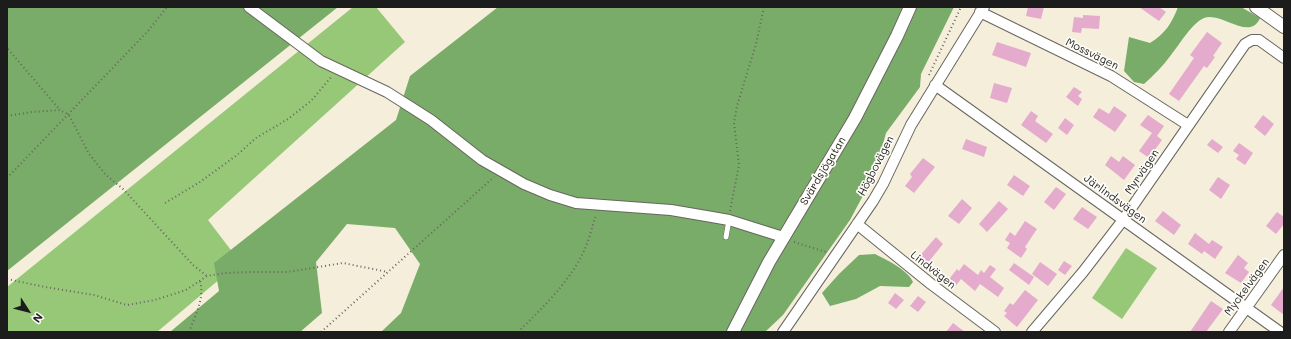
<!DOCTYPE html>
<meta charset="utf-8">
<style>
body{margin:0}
#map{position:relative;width:1291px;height:339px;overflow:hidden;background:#f5eedb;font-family:Mali,sans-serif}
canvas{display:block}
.frame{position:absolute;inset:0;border:8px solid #1c1c1c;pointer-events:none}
.north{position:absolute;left:8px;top:291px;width:40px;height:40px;-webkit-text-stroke:3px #fdfcf7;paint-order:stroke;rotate:126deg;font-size:11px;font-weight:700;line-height:16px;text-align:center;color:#1c1c1c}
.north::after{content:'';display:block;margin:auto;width:14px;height:18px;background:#1c1c1c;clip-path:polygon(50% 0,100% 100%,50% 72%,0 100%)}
</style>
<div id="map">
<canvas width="1291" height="339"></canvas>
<div class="frame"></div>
<div class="north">N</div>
</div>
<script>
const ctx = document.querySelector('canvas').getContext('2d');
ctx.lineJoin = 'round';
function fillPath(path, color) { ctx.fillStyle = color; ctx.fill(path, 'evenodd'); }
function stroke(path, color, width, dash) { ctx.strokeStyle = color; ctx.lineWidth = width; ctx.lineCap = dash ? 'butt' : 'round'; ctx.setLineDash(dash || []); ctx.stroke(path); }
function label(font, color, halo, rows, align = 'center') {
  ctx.font = font + ' Mali,sans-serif'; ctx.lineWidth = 3.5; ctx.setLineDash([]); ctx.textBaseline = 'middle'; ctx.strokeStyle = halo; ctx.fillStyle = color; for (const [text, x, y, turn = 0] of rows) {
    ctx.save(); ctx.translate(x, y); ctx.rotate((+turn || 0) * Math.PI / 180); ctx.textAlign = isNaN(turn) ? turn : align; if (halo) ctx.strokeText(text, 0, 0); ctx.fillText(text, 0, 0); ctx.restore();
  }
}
const green = new Path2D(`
 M353,7H376L405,42L208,220L240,262L157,332H7V287Z
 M1126,248L1157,268L1122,319L1092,298Z`);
const forest = new Path2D(`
 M7,7H338L7,271Z
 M498,7H954L921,74L920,87L886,133L875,173L850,220L783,315L765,332H381L401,313L420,264L395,228L347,224L316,262L322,313L300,332H170L219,291L214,263L396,120L410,76Z
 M1178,7H1241L1260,18C1250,42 1221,11 1204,18C1191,24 1180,44 1171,55C1163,66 1154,75 1144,84L1134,82L1124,71L1129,37L1150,43C1165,34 1172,23 1178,7Z
 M875,254C887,260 908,270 913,282L909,287L880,286L856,299L830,306L822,293L839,274L859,255Z`);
const building = new Path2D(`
 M1028,7H1044L1041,19L1026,16Z
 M1139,7H1159L1166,12L1159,21Z
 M1083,15L1100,16L1099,29L1082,28L1081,33L1072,32L1074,17L1083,18Z
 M1207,32L1222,43L1213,56L1215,57L1207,68L1204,66L1179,101L1169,94L1194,58L1190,55Z
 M997,42L1031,53L1026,67L992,55Z
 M994,83L1012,88L1007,103L990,98Z
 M1074,87L1082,92L1078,96L1082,99L1078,106L1066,97Z
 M1114,106L1127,115L1115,132L1093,117L1099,108L1109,114Z
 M1031,111L1038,116L1035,121L1053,134L1046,143L1021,125Z
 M1148,115L1164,126L1157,136L1162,140L1149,158L1139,151L1152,133L1140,125Z
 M1263,115L1274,124L1265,136L1254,127Z
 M1065,118L1074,125L1067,135L1058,128Z
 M966,139L987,147L984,157L962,149Z
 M1212,139L1223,147L1218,153L1207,145Z
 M1239,143L1253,153L1245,165L1236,159L1239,155L1233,151Z
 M1111,156L1119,162L1123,156L1135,165L1124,180L1105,165Z
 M923,158L935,167L914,193L905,186L912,177L910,174Z
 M1014,175L1030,186L1023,196L1007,185Z
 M1218,177L1230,185L1221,199L1209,190Z
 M1056,187L1066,194L1054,210L1044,202Z
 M962,199L972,208L959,224L948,216Z
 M999,201L1008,209L987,232L979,224Z
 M1082,207L1097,217L1088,229L1073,219Z
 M1163,211L1181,225L1174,235L1155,221Z
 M1277,212L1284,217V224L1276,234L1266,226Z
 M1025,221L1037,229L1025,247L1027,249L1021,258L1007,248L1010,243L1005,240L1010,232L1015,236Z
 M1195,233L1209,244L1212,240L1223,247L1215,259L1204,251L1202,254L1188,244Z
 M936,237L943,244L926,265L918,258Z
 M1238,255L1248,263L1244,268L1249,272L1241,283L1225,273Z
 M1064,261L1072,266L1065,275L1058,270Z
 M1040,262L1057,274L1048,286L1032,274Z
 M1014,263L1034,277L1029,285L1009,270Z
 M964,264L978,275L981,270L984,273L990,265L996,269L990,277L1004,288L998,297L980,284L975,291L961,279L954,288L946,283L957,269L959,271Z
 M1284,287V315L1271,305Z
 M1025,290L1038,300L1017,327L1004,316L1007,313L1004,311L1010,303L1013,305Z
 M895,293L904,300L896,309L888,303Z
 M918,296L926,302L918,312L910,306Z
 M1211,301L1223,309L1206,332H1190Z
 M953,323L965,332H946Z`);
const path = new Path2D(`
 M1281,7L1284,9
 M8,49L60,110
 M929,75L961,7
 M7,116L32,112L60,110L69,115L89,154L106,175L123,189L193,265L207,276
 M7,178L148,31L167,7
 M165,203L200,182L237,155L256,138L288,119L311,101L332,76
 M730,211L739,165L734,123L737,106L756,44L764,7
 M794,242L826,252
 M7,279L45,287L94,295L127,305L155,300L186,290L207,276L225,273L250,272H287L343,263L388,272
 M189,332C195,316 205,298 200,281
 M321,332L494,177
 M518,332C542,308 568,284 583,253C589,241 592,227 596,215`);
const service = new Path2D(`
 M726,237L729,220`);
const minor = new Path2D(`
 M249,7L321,61L387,92L431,120L482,160L524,184L550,195L576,203L671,210L712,217L729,220L783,237
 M980,12L1111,76L1188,125
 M935,85L1280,332
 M857,224L931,284L995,332
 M783,332L873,201L883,184L911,125L984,7
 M1032,332L1083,272L1123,220L1245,44L1252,40H1259L1284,58
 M1229,332L1284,255`);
const tertiary = new Path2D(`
 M1256,7L1284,27
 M733,332L769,262L855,118L897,36L910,7`);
const streetNames = [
 ["Mossvägen",1092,54,26],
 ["Högbovägen",876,166,-63],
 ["Svärdsjögatan",823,171,-59],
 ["Myrvägen",1142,172,-56],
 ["Järlindsvägen",1115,199,36],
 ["Lindvägen",933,270,38],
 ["Myckelvägen",1247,287,-54]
];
fillPath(green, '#97c878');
fillPath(forest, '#79ac68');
fillPath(building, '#e4abcd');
stroke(service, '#68665f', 6);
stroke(minor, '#68665f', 12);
stroke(tertiary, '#68665f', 14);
stroke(path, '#68665f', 2, [1, 3]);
stroke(service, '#fff', 5);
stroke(minor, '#fff', 10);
stroke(tertiary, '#fff', 12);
label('11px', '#1c1c1c', '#fdfcf7', streetNames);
</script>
